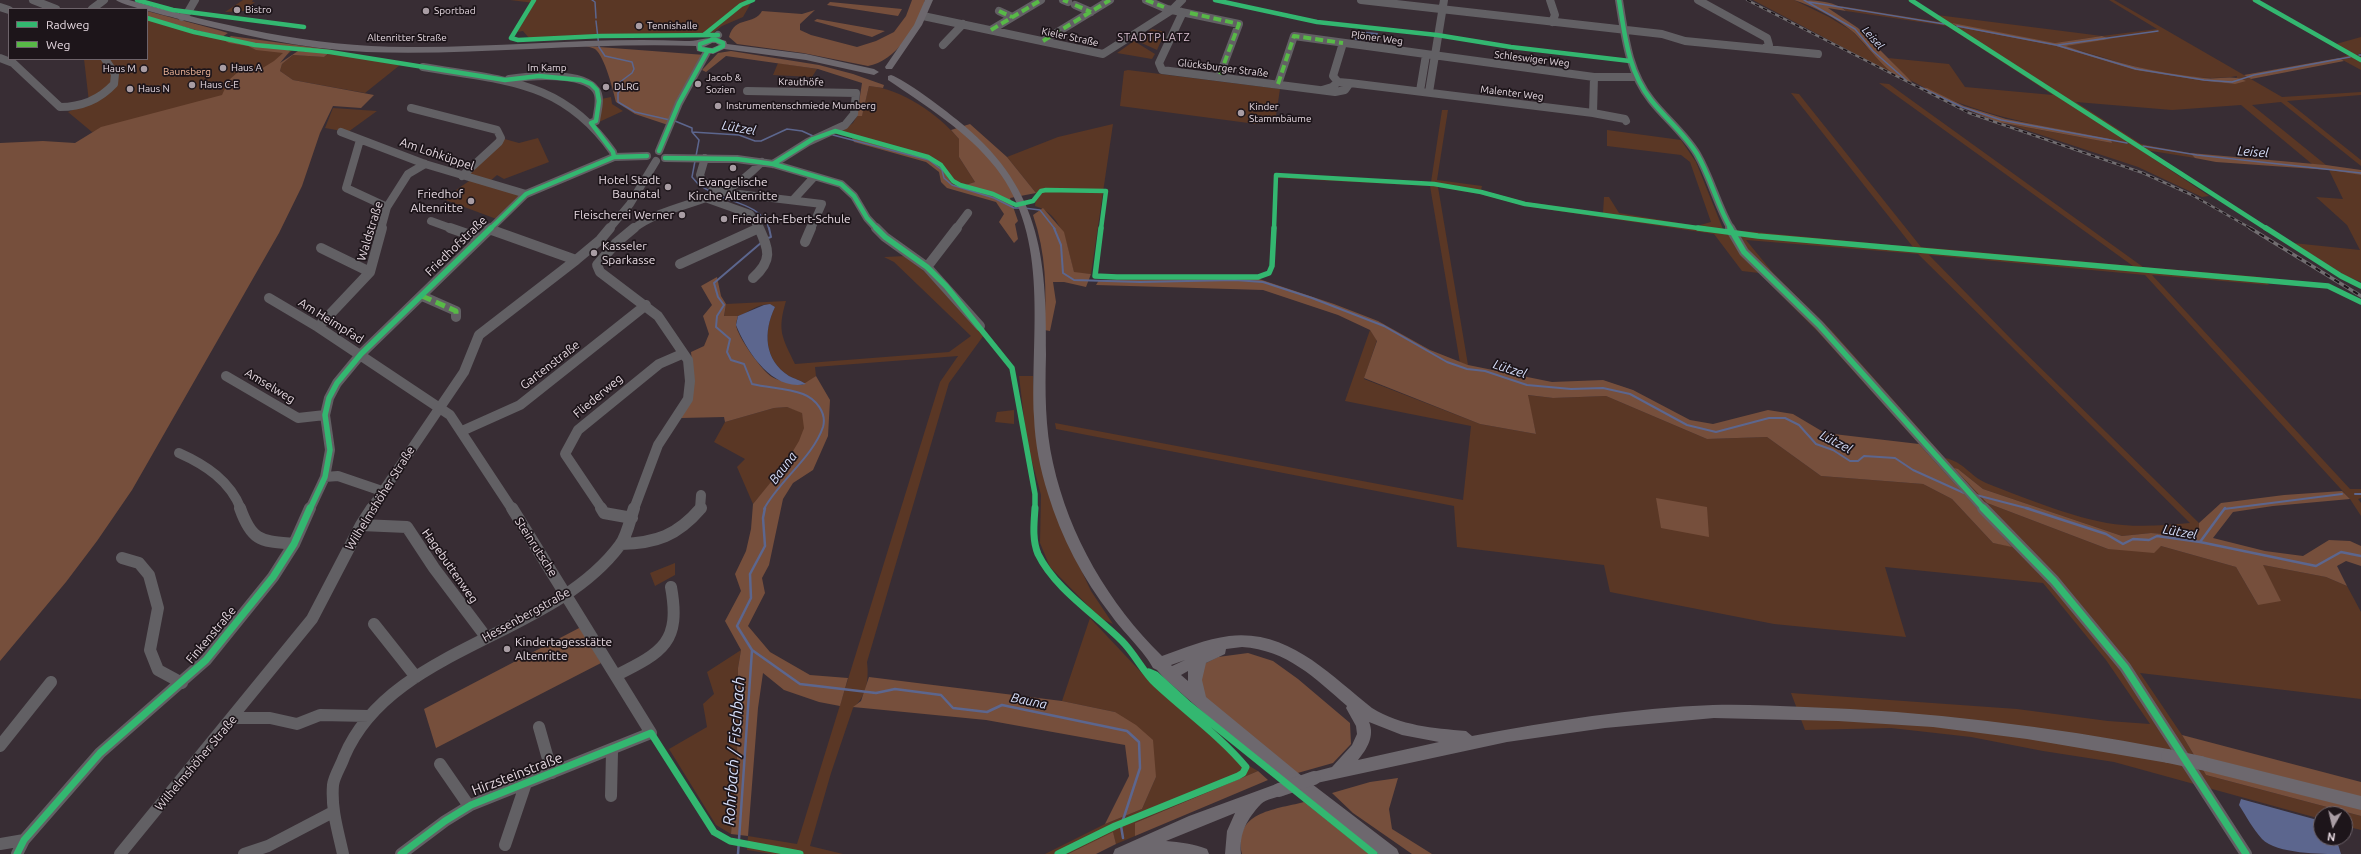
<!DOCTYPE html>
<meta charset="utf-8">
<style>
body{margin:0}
#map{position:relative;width:2361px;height:854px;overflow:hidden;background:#382d34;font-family:Ubuntu,sans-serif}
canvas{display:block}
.legend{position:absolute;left:8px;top:8px;width:140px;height:52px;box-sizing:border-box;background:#1d151a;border:1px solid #6d636a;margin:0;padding:5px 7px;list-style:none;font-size:12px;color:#e6d9e1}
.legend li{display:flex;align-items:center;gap:8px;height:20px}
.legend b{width:20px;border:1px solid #6d636a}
.north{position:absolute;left:2313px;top:806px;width:40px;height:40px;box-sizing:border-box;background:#1d151a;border:1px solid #6d636a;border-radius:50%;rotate:188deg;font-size:11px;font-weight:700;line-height:16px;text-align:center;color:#e6d9e1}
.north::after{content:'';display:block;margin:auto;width:14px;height:18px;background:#a99da4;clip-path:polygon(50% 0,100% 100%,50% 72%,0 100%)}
</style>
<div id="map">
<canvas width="2361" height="854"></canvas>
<ul class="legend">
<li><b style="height:5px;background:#33b770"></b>Radweg</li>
<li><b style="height:5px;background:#58b947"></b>Weg</li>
</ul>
<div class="north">N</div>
</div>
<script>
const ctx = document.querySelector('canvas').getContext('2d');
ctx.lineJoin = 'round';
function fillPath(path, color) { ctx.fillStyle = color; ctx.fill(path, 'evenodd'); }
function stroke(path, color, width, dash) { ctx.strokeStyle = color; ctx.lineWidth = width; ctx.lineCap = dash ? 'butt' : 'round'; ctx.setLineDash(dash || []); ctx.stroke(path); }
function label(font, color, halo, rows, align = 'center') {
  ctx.font = font + ' Ubuntu,sans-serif'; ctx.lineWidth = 3.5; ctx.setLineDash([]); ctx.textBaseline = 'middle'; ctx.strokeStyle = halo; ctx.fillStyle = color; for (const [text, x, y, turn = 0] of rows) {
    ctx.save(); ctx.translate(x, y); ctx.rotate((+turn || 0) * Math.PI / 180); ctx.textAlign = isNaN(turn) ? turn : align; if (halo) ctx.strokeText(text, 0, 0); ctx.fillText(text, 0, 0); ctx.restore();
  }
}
const green = new Path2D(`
 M243,0H253L252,2H255L244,11L225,12Z
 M510,0H749L752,1L743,17L722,26L713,33L529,38L523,31L517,32L534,3Z
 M1753,0H1794L1829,17L1852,31L1874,55L1899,77Z
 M1908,0H1914L1937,15L2102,36L2157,29L2109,0H2114L2282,97L2361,92V95L2287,101L2361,160V166L2281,102L2252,105L2326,165L2312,164L2241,105L2172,110L2076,102L2141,144L2190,153L2195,158L2139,149L2209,196L2202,197L2138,167L2008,124L2112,143L2111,139C2043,126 1973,116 1912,81C1903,76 1895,65 1888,58L1949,64L1965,87L2053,95L1947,26L1846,11L1841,6L1940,22ZM1953,24L2055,43L2102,36L2109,39L2065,46C2116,61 2184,85 2237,76L2235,84L2205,81L2135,70L2056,46L1958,27Z
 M2251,0H2258L2336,44L2361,37V53L2357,55L2361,57V70L2339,58L2348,55Z
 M147,19L172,27L293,50L220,108L92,132L68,112L89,102L84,59H147Z
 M1152,29L1165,32L1157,50L1135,40Z
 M1134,41L1155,54L1152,59L1117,53Z
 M329,53L400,65L365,93L293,80L280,71L282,64L293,55L324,57Z
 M778,63L817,69L812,77L773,75Z
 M1128,70L1280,89L1275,122L1256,124L1120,106L1124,71Z
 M1879,83L1889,84L2143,267L2261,277L2269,285L2152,275L2350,489H2361V498L2358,499L2361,503V516L2350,499L2145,275L1929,255L2014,342L2199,523V530L2188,536L2151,533L2122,536L1983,489L1958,469L1987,503L2108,549L2161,546L2236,567L2258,605L2263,565L2326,577L2347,586L2361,612V699L2140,673L2182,735L2206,775L2361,816V830L2345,826V814H2321V819L2114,762L2043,751L1971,737L1891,728L1805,730L1791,693L2017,709L2108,721L2150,724L2106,660L2043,583L1885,567L1906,637L1774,624L1610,592L1604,565L1457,547L1454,506L1056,429L1055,423L1463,500L1471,426L1345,401L1370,330L1377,340L1364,379L1480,424L1536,434L1527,395L1553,398L1606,396L1707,439L1767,437L1821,476L1923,484L1952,499L1993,543L2011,546L1818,332L1759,273L1742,271L1714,234L1525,206L1480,194L1438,187L1468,365L1460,363L1430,186L1278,178L1279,174L1431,182L1442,110H1448L1437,180L1482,186L1481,190L1526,202L1603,213L1604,197H1609L1619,213L1697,226L1711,222L1690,162L1681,155L1607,146V130L1681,140L1696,162L1723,229L1913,247L1791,93L1799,94L1921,247L2133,266ZM1746,240L1918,254L2190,523C2168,525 2145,527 2123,525C2082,522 2025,498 1986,483C1970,476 1964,462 1945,458L1832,331L1774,274Z
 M869,86C902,89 938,114 959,139V157L975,182L959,187L952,184L942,169L930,159L838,134L853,123L857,116L862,115Z
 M611,97L612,104L623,111L599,122L601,99Z
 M333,108L377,111L348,132L325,128Z
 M1113,124L1091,274L1074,273C1068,249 1063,213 1035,206L1036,193L1007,157L1058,137Z
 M501,138L519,143L538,138L549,162L504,179L497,175L488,183L526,194L499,220L443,199L472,179L462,176Z
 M2329,170L2361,175V282L2346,276L2293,243L2360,250L2347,225L2316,197L2343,199Z
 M906,256L925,272L984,335L949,383L867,662C869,679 867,696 853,708L831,773L810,846L843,854H772L747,850L748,836L797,844L940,382L958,356L815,367L816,376L806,384C800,380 795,379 789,376C764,360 763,332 775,307C761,299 750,313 738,316C734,317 728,316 724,317L726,304L786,301C777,331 782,337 795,364L949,352L971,336L894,262L884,257Z
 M1019,376H1033L1034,392L1060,525L1091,591L1113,624L1100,618L1050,567L1040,543L1041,495L1027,443Z
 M787,407L802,412C803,417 805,423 804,428C802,449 767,488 753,504L737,467L745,459L714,442L725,422L774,408Z
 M1014,410V424L995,422L997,412Z
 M675,563V575L655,586L650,573Z
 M1090,618L1155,687L1237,759L1258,771L1135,823V836L1116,844L1113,833L1068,854H1045L1105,824L1142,809L1156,777L1115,712L1062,701Z
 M741,650L738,668L737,760L731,834L716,825L669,749L707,727L703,704L714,694L707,672Z`);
const forest = new Path2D(`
 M912,0H925C919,25 895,62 868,66L803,53L737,44L729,37C735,15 754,26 762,11L802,14L815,10L800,24V30L811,35L857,47L876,41L894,32L906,16Z
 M1794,0C1810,0 1834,0 1846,11L1828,8L1858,28L1912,82C1890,80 1868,45 1852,31C1836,18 1813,6 1794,0Z
 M830,2L902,9L898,16L827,5Z
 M147,11L218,30L228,33L222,37L147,17Z
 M817,19L885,31L872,37L814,21Z
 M1952,23L2055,43L2102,36L2110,39L2066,46C2111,62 2157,73 2204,78C2218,80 2233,74 2246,81L2235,84L2205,81L2135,70L2056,46L1958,27Z
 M231,36L332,50C323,56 242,42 227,39Z
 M222,39L288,50L290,51L280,63L298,51L329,53L324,57L293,55L282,64L280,71L293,80L374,95L361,108L333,106L320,133L302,186L279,233L132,490L97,541L66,582L0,661V143L43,141L75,143L101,127L222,95L229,80L238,72L261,69L274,61L283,53L256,50L248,46L229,43Z
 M586,46L705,55L671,126L635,114L616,102C613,90 605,57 595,49C593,48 589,47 586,46Z
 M731,51L819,65L853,74L884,85L883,88L869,86L862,116H857L862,83L818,69L726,56L706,72L702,70L718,53Z
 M2339,58L2344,61L2251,79L2244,75Z
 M1918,87L1927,88L1964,106L2006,119L2111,139L2112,143L1998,122L1961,107Z
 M970,124L1007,157L1036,193L1010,198L1018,221L1015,224L1018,239L1014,243L999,222L1004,214L996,202L947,188L941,182L939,172L926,162L854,142L852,138L930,159L942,169L952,184L959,187L975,182L959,157V139L951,130Z
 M2190,153L2326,165L2361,170V175L2329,170L2216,162L2195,158Z
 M1043,208L1064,232L1074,272L1091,274L1086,287L1064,282H1053L1056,302L1050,331L1044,330C1047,291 1046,253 1033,215Z
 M717,277L721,296L726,304L724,316H738C737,319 736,323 736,325C737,336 762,371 772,377C781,382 792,383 802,385L816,376L830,400L828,436L813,470L793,483L783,499L769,565L762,578L765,593L748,626L770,652L810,675L848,678L840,706L819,702L784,690L763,673L758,708L748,836L731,834L737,758L738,668L741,650L725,621L741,591L735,574L746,551L751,529L753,504L784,466L799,441L804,428L802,413L787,407L774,408L725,422L724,417L681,418L694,382L691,352L704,346L709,334L703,316L712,305L701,286Z
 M1259,279L1334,304L1378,321L1430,350L1468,365L1552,382L1603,380L1633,390L1690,420L1713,424L1768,410L1793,414L1825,433L1919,444L2012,547L1993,543L1952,499L1923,484L1821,476L1767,437L1707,439L1606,396L1553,398L1528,395L1536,434L1480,424L1364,378L1377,341L1370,330L1338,315L1263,290L1096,285L1099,280Z
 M1954,468L1958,469L1983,489L2122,536L2151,533L2188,536L2199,530V523L2221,503L2284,495L2342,491L2350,499L2273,506L2233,512L2213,538L2265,551L2303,556L2329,540L2350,541L2361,546V566L2346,561L2337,566L2347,586L2326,577L2263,565L2281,601L2258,605L2236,567L2161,546L2154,553L2108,549L1987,503Z
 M1656,498L1707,507L1709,537L1661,528Z
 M581,627L601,663L436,748L424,709Z
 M1248,653L1273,661L1298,679L1350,723L1351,744L1333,763L1294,774L1206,701L1198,679L1204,664L1218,657Z
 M869,677L1062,701L1115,712L1136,725L1153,740L1156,777L1142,809L1105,824L1129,776L1125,745L986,720L853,707L861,701Z
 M2182,735L2361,782V816L2206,775Z
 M1258,771L1268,780L1135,836V823Z
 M1398,778L1389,809L1392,829L1432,854H1412L1353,813L1332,793L1370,782Z
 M1304,802L1369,854H1242C1233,812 1273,810 1304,802Z
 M1113,832L1116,844L1096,854H1068Z`);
const water = new Path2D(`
 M1357,31L1378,33L1376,42L1355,40Z
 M764,305L770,304L775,307C763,332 764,360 789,376C795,379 800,380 806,384C772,392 746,350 736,325L738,316Z
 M2241,799L2321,821V838H2336L2341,854C2321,854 2277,854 2262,839C2253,829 2246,816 2239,805Z`);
const streamFar2 = new Path2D(`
 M592,0L595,2L596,18
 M1804,0L1855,29L1873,51L1906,80
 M1809,2L1944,24
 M596,21L599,47L605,56L632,62L634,69L632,73L616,85L617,87L623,86L618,93V102L635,112L670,120
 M1957,26L2056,45L2136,69L2204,80L2232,82L2254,75L2350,57
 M2058,45L2158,31
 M2359,55H2361
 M1920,87L1962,107L2001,120L2127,143
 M675,121L692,128V132L699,140L696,156
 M692,132L739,135L755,141H761L787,129L802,131L813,136
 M833,135L929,160L942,170L944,178L952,185L994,198L1014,208H1020
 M2143,146L2197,155L2361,173
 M695,161L692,177L699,185L713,193
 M719,196C737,203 764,208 769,229
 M1024,208L1040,210L1055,229`);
const streamFar1 = new Path2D(`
 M1054,228L1061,245L1063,273L1074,280L1140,282L1235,280L1263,282L1312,298L1384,326L1447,362L1467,369L1485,371L1527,385L1571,389L1603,388L1630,394L1687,425L1716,432L1769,418H1785L1799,425L1816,444L1833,450L1850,461H1858L1864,456L1895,458L1913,470L1964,493
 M768,238L771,237L769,228
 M762,242L714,283L718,297L724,305L717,316L716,327L730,339L727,352L731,360L744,364L752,384C769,388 787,388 803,394C816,399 827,413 823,427C813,457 779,481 764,509
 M2355,494H2361
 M1976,495L2030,509
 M2224,509L2342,494`);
const stream = new Path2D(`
 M765,508L763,518L765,546L750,574L751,598L737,626L752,650L800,684L876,693L895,689L941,695L953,708L987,712L1002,705L1127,731L1139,742L1140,768L1121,826L1123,838
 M2026,508L2106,534L2123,544L2133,539L2149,540L2157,536L2200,542L2316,566L2341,552L2361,556
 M2200,542L2225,508
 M738,854L752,650`);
const minorFar2 = new Path2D(`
 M33,0L56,9
 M1063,0L1068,2
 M1146,0L1167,9L1239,24L1219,77
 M1361,0L1662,34L1685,41L1818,54
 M1550,0L1555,15L1552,22
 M1619,0C1625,36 1628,71 1651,100C1665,118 1685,134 1697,154C1711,178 1717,205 1731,229
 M1698,0L1767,38L1769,45L1765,48
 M1075,5L1091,12
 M0,7L9,10
 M92,9L104,0
 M999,11L1012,17
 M1181,12L1182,14L1159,63L1162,70L1335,92L1345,90L1350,83L1338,82L1332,87L1322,90
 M923,16L1103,54L1172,10L1182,0
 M182,17L188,12L195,0
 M991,30L1041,0
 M714,39L718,35
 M1043,41L1110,0
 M943,45L963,24
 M0,58L13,63L60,107C81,107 100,99 114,84L115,74L105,59
 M423,67C503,81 562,79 613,152L614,157
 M509,79C529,76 583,71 596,90C602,98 597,112 596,121L591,123
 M1338,82L1333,76L1343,43
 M1350,83L1593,113L1625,119L1626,121
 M1278,84L1294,36L1594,77H1636
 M747,91L856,93L854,114L845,125L808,142L773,164
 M1420,91L1426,55
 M1429,92L1444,0
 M411,108L497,130L501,138L499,142L462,176
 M1593,113L1594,77
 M341,132L425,164L526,194
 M360,140L346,188L387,207
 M659,151L679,103L707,52
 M665,158L737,159L773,164L841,184L854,196L867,218L877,229
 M705,158L700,175L702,180L722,192L822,204L811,229
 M708,199L750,214L759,228L757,229
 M793,200L814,177
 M431,221L453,229
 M381,229L387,207L408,174L425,164
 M490,229L526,194L614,157L647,156
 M609,229L630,204L656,161
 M633,229C661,208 695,205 726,190C740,183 751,173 762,162
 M956,229L968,213`);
const minorFar1 = new Path2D(`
 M450,228L479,238
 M876,228L885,237L927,267L980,326
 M1730,228L1744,252L1819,325L1984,509
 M489,229L576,260
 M805,242L811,228
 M321,248L370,272
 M680,264L759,228
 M927,267L957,228
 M753,278C773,260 769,250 759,228
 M422,296L456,311V317
 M269,298L318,327L450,415L512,509
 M318,327L370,272L382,228
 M226,376L298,418L325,415
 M462,431L520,405L646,305
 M179,453C206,465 230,481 241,509
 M325,477L338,476L382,491
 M310,509L325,477L330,450L325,415L329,398L337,383L361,354L491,228
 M371,509L464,372L479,335L576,260L600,240L610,228
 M602,509L565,454L578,430L659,364L682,354
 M634,509L658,445L688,399L690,381L688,360L658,316L600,272L597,265L616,243L634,228
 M700,509L701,495`);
const minor = new Path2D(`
 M240,508C252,542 261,541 294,544
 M601,508L604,513L632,518
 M1983,508L2054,581L2125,667L2246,854
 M361,525L407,527L434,568L486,637
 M621,544C656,543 677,536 701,508
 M122,558L139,563L149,575L158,608L150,650L158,670L182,683
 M374,624L416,677
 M617,675C663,652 681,642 671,587
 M233,718H270L297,724L320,715L369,716
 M539,727L552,773
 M0,746L51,682
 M440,764L469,806
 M611,796L612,752
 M0,844L24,840
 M505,845L526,783
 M17,854L24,840L100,753L206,660L273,577L294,544L310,508
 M120,854L312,619L361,525L372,508
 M244,854L268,846L333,812
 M343,854C338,831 331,809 333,785C334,776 341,766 344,757C390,647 551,638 620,545C627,536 630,520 634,508
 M401,854L445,821L471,805L651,733L512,508`);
const major = new Path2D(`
 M116,0H129C221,25 311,47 407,47C500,48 592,37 685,41C703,41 709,34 726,41L727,44L806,54L874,69L879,72L874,75L806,60L724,49L713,54L697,51L696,46C586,42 476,56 366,52C301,49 238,34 175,18C165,15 121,5 116,0ZM714,42L719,45L712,48L704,47Z
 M925,0H933L922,25L892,69H886L885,67L914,25Z
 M891,75C904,79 944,109 956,119C1040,185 1047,254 1046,355C1045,391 1045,428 1053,463C1069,536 1109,604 1162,656C1184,648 1206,639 1229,636C1289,629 1330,675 1372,708C1401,726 1433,728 1466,731L1472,736C1552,721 1632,708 1713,705C1744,704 1774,706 1805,707C1927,711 2048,726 2168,749L2173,751L2175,756L2173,761L2168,763L2027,739L1933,727L1838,721L1714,718L1605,728L1507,742L1312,784L1397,849L1399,854H1378L1229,735L1164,678L1157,670L1153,668C1145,652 1122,631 1111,615C1083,579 1061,537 1048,494C1040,469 1035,443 1034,417C1030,334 1051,239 996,168C967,131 926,106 888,80V76ZM1242,647C1287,650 1315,678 1347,706L1346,708L1356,726L1357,734L1352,745L1332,767L1309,773L1307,778L1308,781L1206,697L1202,680L1206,663L1225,654L1226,649ZM1185,660L1172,666L1171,665ZM1188,671V681L1181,675ZM1369,722L1402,735L1439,742L1358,760C1367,749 1375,736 1369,722Z
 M2201,756L2361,796V810L2201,770L2196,768L2194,763L2196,758Z
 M1279,783L1284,785L1287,790L1284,795C1278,797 1266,799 1261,804C1247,819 1239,833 1241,854H1225L1227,831L1235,813L1166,841C1180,842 1194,844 1207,849L1209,854H1113L1115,849L1189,816Z`);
const railFar1 = new Path2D(`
 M1747,0L1969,113L2143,173L2192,195L2252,229`);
const rail = new Path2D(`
 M2250,228L2361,296`);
const majorBridge = new Path2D(`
 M2168,756L2201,763
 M1279,790L1314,778`);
const quietFar1 = new Path2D(`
 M1063,0L1068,2
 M1146,0L1164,7
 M1075,5L1091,12
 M999,11L1012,17
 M1190,13L1239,24L1219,77
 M991,30L1041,0
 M1043,41L1110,0
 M1278,84L1294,36L1343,43`);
const quiet = new Path2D(`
 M422,296L456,311V317`);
const cyclewayFar2 = new Path2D(`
 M137,0L173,10L304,27
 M534,0L511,38L518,40L601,36L718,35
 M1215,0L1317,22L1437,35L1511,47L1630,61
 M1619,0C1625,36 1628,71 1651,100C1665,118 1685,134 1697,154C1711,178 1717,205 1731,229
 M1911,0L2267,229
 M2255,0L2361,60
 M147,18L194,32L255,45L330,52L505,80L539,76L581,80L591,84L597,90L599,101L596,121L591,123L613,152L614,157
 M705,34L741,5L753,0
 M714,39L723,43V46L713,51L700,49V44Z
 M659,151L679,103L707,52
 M665,158L737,159L773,164L841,184L854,196L867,218L877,229
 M773,164L813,139L835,131L928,157L941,165L953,181L960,185L993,194L1016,205L1033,201L1041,191L1046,190L1106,191L1101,229
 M490,229L526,194L614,157L647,156
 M1274,229L1276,175L1434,184L1481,192L1525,204L1705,229`);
const cyclewayFar1 = new Path2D(`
 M876,228L885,237L927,267L946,286L1012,368L1035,494V509
 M1101,228L1095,276L1117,277H1258L1269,273L1272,266L1274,228
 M1698,228L1758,236L2328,286L2361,302
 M1730,228L1744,252L1819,325L1984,509
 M2266,228L2341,276L2361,286
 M310,509L325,477L330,450L325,415L329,398L337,383L361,354L491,228`);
const cycleway = new Path2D(`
 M1035,508C1034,523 1032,540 1038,554C1055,589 1095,614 1122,641C1135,654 1143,672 1156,684C1186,712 1220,736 1246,767L1243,773L1238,776L1115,826L1058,854
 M1983,508L2054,581L2125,667L2246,854
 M1149,672L1156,675L1189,705L1374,854
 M17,854L24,840L100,753L206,660L273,577L294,544L310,508
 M401,854L445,821L471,805L651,733L714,832L730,841L800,854`);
const markers = [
 [237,10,4,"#a99da4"],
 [426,11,4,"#a99da4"],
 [639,26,4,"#a99da4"],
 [223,68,4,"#a99da4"],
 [144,69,4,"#a99da4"],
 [698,84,4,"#a99da4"],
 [192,85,4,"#a99da4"],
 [606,87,4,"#a99da4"],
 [130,89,4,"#a99da4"],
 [718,106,4,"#a99da4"],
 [1241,113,4,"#a99da4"],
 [733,168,4,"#a99da4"],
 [668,187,4,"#a99da4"],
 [471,201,4,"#a99da4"],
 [682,215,4,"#a99da4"],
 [724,219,4,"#a99da4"],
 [594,253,4,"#a99da4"],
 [507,649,4,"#a99da4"]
];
const farPoinames = [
 ["Bistro",245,10],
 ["Sportbad",434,11],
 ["Tennishalle",647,26],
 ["Haus A",231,68],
 ["Haus M",136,69,"right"],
 ["Jacob &",706,78],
 ["Sozien",706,90],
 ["Haus C-E",200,85],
 ["DLRG",614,87],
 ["Haus N",138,89],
 ["Instrumentenschmiede Mumberg",726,106],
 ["Kinder",1249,107],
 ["Stammbäume",1249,119]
];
const farStreetnames = [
 ["Kieler Straße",1070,37,12],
 ["Altenritter Straße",407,38],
 ["Plöner Weg",1377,38,8],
 ["Schleswiger Weg",1532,59,7],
 ["Im Kamp",547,68],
 ["Glücksburger Straße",1223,68,7],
 ["Krauthöfe",801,82,1],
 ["Malenter Weg",1512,93,7]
];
const farParknames = [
 ["Baunsberg",187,72]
];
const farNeighbourhoodnames = [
 ["STADTPLATZ",1154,37]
];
const farWaternames = [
 ["Leisel",1873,38,48]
];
const streetNames = [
 ["Am Lohküppel",437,154,19],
 ["Waldstraße",370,231,-73],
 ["Friedhofstraße",456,246,-44],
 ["Am Heimpfad",331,321,32],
 ["Gartenstraße",550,365,-38],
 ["Amselweg",270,386,31],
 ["Fliederweg",598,396,-40],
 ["Wilhelmshöher Straße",380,498,-58],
 ["Steinrutsche",536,547,57],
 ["Hagebuttenweg",450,566,55],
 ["Hessenbergstraße",526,615,-29],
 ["Finkenstraße",211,635,-50],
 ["Wilhelmshöher Straße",196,763,-50]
];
const poiNames = [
 ["Hotel Stadt",660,180],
 ["Baunatal",660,194],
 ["Evangelische",733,182,"center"],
 ["Kirche Altenritte",733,196,"center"],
 ["Friedhof",463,194],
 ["Altenritte",463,208],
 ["Fleischerei Werner",674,215],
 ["Friedrich-Ebert-Schule",732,219,"left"],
 ["Kasseler",602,246,"left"],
 ["Sparkasse",602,260,"left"],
 ["Kindertagesstätte",515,642,"left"],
 ["Altenritte",515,656,"left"]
];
const waterNames = [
 ["Lützel",739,128,10],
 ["Leisel",2253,152,4],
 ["Lützel",1510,369,18],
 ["Lützel",1836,442,28],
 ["Bauna",783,468,-53],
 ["Lützel",2180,532,10],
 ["Bauna",1029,701,12]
];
const nearStreetnames = [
 ["Hirzsteinstraße",517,774,-21]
];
const nearWaternames = [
 ["Rohrbach / Fischbach",734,751,-86]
];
fillPath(green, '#5a3725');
fillPath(forest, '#764f3c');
fillPath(water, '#5c668e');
stroke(streamFar2, '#5c668e', 1.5);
stroke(streamFar1, '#5c668e', 2);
stroke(stream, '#5c668e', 2.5);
stroke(minorFar2, '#626064', 8);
stroke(minorFar1, '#626064', 10);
stroke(minor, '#626064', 12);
fillPath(major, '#6d686e');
stroke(railFar1, '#716d70', 2.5);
stroke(rail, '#716d70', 3.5);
stroke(railFar1, '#1d151a', 1.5, [4.5]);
stroke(rail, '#1d151a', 2, [5.5]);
stroke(majorBridge, '#6d686e', 14);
stroke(quietFar1, '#58b947', 4, [8, 4]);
stroke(quiet, '#58b947', 5, [10, 5]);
stroke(cyclewayFar2, '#33b770', 4.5);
stroke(cyclewayFar1, '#33b770', 5.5);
stroke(cycleway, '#33b770', 7);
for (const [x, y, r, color] of markers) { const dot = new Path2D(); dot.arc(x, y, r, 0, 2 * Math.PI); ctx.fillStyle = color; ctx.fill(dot); stroke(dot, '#1d151a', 1.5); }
label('10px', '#e6d9e1', '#1d151a', farPoinames, 'left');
label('10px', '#e6d9e1', '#1d151a', farStreetnames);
label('10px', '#f5bb9d', '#1d151a', farParknames);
ctx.letterSpacing = '1px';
label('11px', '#dac1d1', '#1d151a', farNeighbourhoodnames);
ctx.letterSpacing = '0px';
label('italic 11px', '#d7dffb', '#1d151a', farWaternames);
label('12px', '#e6d9e1', '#1d151a', streetNames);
label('12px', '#e6d9e1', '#1d151a', poiNames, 'right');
label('italic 13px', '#d7dffb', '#1d151a', waterNames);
label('14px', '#e6d9e1', '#1d151a', nearStreetnames);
label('italic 16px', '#d7dffb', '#1d151a', nearWaternames);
</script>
